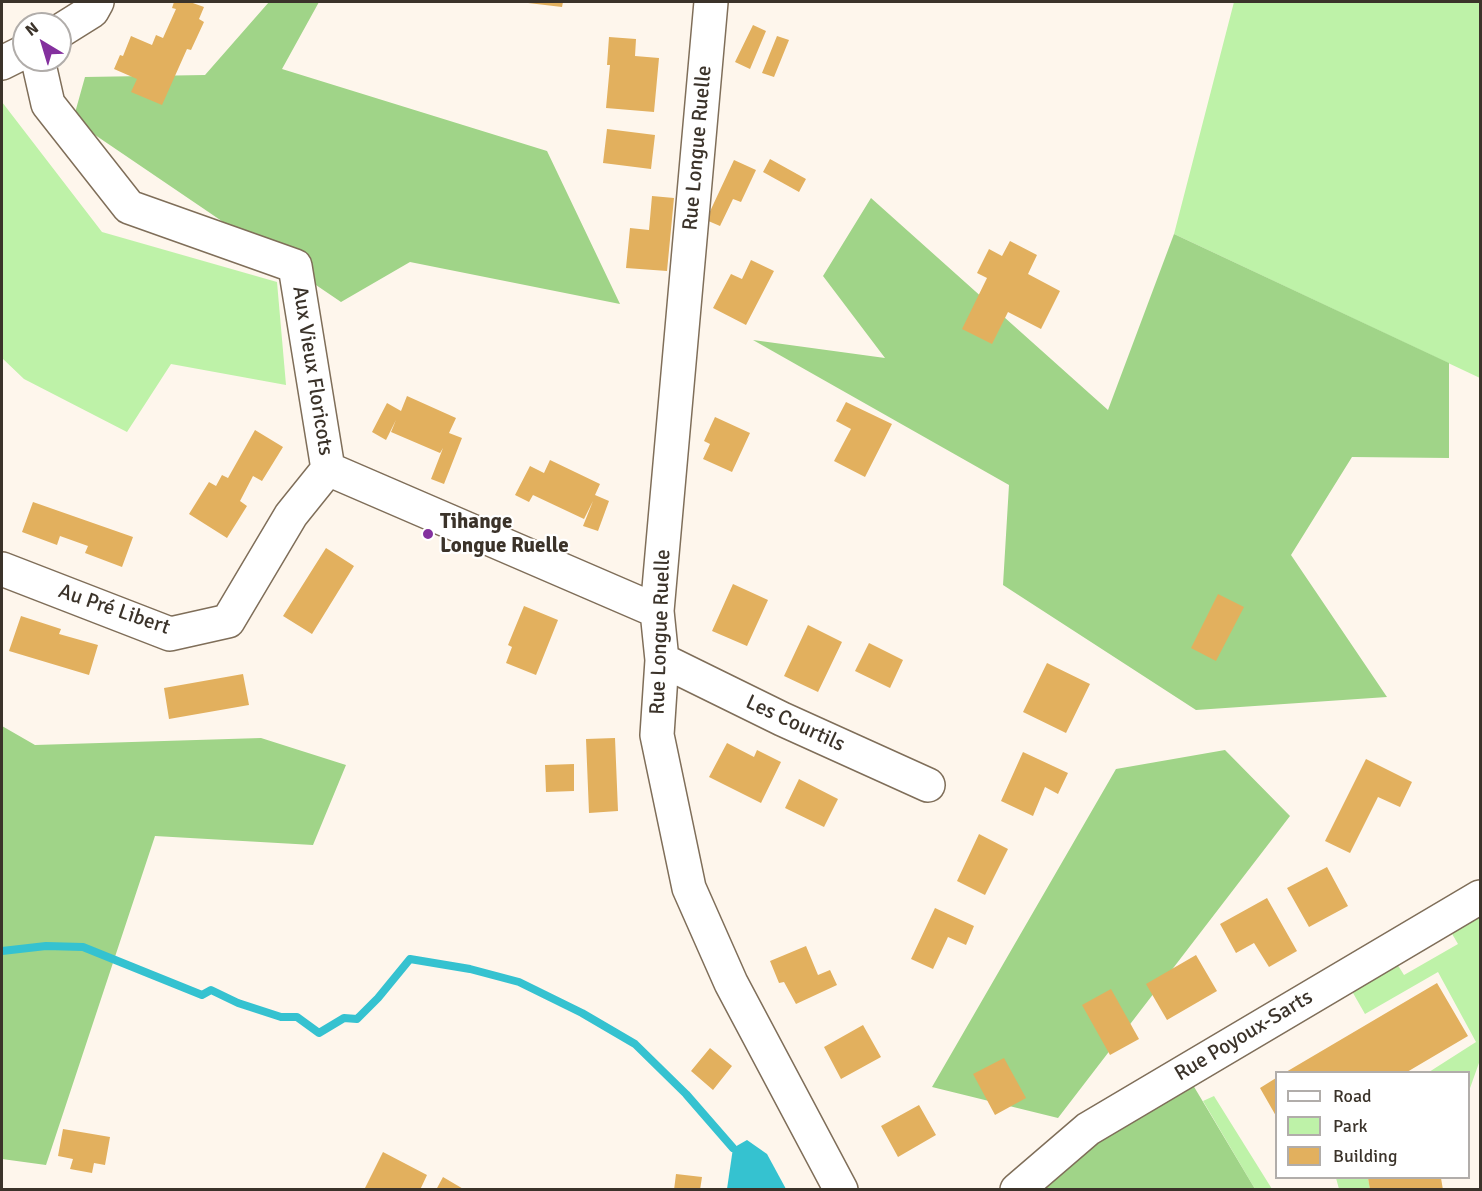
<!DOCTYPE html>
<meta charset="utf-8">
<style>
body{margin:0}
#map{position:relative;width:1482px;height:1191px;overflow:hidden;background:#fef6ec;font-family:Signika,sans-serif}
canvas{display:block}
.frame{position:absolute;inset:0;border:3px solid #3b332a;pointer-events:none}
.legend{position:absolute;left:1275px;top:1071px;width:195px;height:108px;box-sizing:border-box;background:#fff;border:2px solid #b1adaa;margin:0;padding:8px 10px;list-style:none;font-size:18px;color:#3b332a}
.legend li{display:flex;align-items:center;gap:12px;height:30px}
.legend b{width:30px;border:2px solid #b1adaa}
.north{position:absolute;left:12px;top:12px;width:60px;height:60px;box-sizing:border-box;background:#fff;border:2px solid #b1adaa;border-radius:50%;rotate:322deg;font-size:16px;font-weight:700;line-height:24px;text-align:center;color:#3b332a}
.north::after{content:'';display:block;margin:auto;width:21px;height:27px;background:#84309e;clip-path:polygon(50% 0,100% 100%,50% 72%,0 100%)}
</style>
<div id="map">
<canvas width="1482" height="1191"></canvas>
<div class="frame"></div>
<ul class="legend">
<li><b style="height:8px;background:#fff"></b>Road</li>
<li><b style="height:16px;background:#bef2a8"></b>Park</li>
<li><b style="height:16px;background:#e2b05e"></b>Building</li>
</ul>
<div class="north">N</div>
</div>
<script>
const ctx = document.querySelector('canvas').getContext('2d');
ctx.lineJoin = 'round';
function fillPath(path, color) { ctx.fillStyle = color; ctx.fill(path, 'evenodd'); }
function stroke(path, color, width, dash) { ctx.strokeStyle = color; ctx.lineWidth = width; ctx.lineCap = dash ? 'butt' : 'round'; ctx.setLineDash(dash || []); ctx.stroke(path); }
function label(font, color, halo, rows, align = 'center') {
  ctx.font = font + ' Signika,sans-serif'; ctx.lineWidth = 4.5; ctx.setLineDash([]); ctx.textBaseline = 'middle'; ctx.strokeStyle = halo; ctx.fillStyle = color; for (const [text, x, y, turn = 0] of rows) {
    ctx.save(); ctx.translate(x, y); ctx.rotate((+turn || 0) * Math.PI / 180); ctx.textAlign = isNaN(turn) ? turn : align; if (halo) ctx.strokeText(text, 0, 0); ctx.fillText(text, 0, 0); ctx.restore();
  }
}
const green = new Path2D(`
 M1234,2H1480V378L1174,234Z
 M2,102L102,232L277,282L286,385L171,364L127,432L24,379L2,358Z
 M1480,907V1060L1469,1091L1468,1072H1429L1476,1042L1438,972L1365,1014L1349,986L1394,959L1404,975L1458,944L1448,927Z
 M1214,1096L1272,1189H1255L1203,1101Z
 M1336,1178H1368L1370,1189H1339Z`);
const forest = new Path2D(`
 M269,2H319L282,69L547,151L620,304L410,262L341,302L73,120L85,77L205,75Z
 M871,198L1108,410L1174,234L1449,363V458L1352,457L1291,555L1387,697L1196,710L1003,585L1009,485L753,340L885,358L823,276Z
 M2,726L35,745L261,738L346,765L313,845L155,836L46,1165L2,1159Z
 M1225,750L1290,816L1058,1118L932,1087L1116,769Z
 M1190,1080L1255,1189L1035,1190L1095,1138Z`);
const water = new Path2D(`
 M747,1140L767,1154L786,1189H727L733,1148Z`);
const stream = new Path2D(`
 M2,951L46,946L83,947L202,995L211,990L238,1003L281,1017H297L319,1033L344,1018L357,1019L378,998L410,959L470,969L519,982L582,1013L635,1044L686,1094L733,1148`);
const building = new Path2D(`
 M174,2H190L204,7L199,19L204,22L191,50L187,49L162,105L131,92L137,79L114,69L120,55L123,56L131,36L152,45L156,35L163,38L176,9L172,8Z
 M528,2H563L562,7L528,3Z
 M753,25L766,31L750,69L735,62Z
 M777,36L789,40L774,77L762,73Z
 M609,37L636,39L635,56L659,58L654,112L606,108L610,65H607Z
 M607,129L655,135L651,169L603,163Z
 M770,159L806,179L799,192L763,172Z
 M734,160L756,170L741,202L733,199L720,226L706,220Z
 M652,196L674,198L667,271L626,268L630,228L649,230Z
 M1010,241L1037,255L1028,274L1060,291L1041,329L1008,312L992,344L962,329L987,278L977,273L989,249L1002,256Z
 M751,260L774,271L746,325L713,308L731,274L742,279Z
 M407,396L456,418L449,433L462,438L444,484L431,479L443,448L440,453L391,432L396,420L386,440L372,432L387,403L401,411Z
 M846,402L892,424L865,477L834,461L851,429L836,421Z
 M715,417L750,433L732,472L703,459L710,444L704,441Z
 M255,430L283,447L262,481L253,476L240,501L247,506L227,538L189,514L209,482L216,486L222,475L228,478Z
 M550,460L600,484L595,495L609,501L598,531L583,526L593,501L584,519L533,495L529,502L515,495L530,466L544,473Z
 M33,502L133,537L122,567L85,553L88,546L60,536L57,545L22,532Z
 M326,548L354,566L312,634L283,616Z
 M733,584L768,600L747,646L712,631Z
 M1218,594L1244,607L1216,661L1191,648Z
 M524,606L558,620L536,675L506,663L512,647L508,645Z
 M21,616L61,629L59,634L98,645L89,675L9,651Z
 M808,625L842,642L818,692L784,676Z
 M869,643L903,660L890,688L855,671Z
 M1047,663L1090,684L1066,733L1023,712Z
 M243,674L249,705L169,719L164,688Z
 M615,738L618,811L589,813L586,739Z
 M727,743L754,757L757,750L781,762L761,803L709,777Z
 M1023,752L1068,773L1058,794L1045,787L1033,816L1001,801Z
 M1366,759L1412,782L1400,807L1378,797L1350,853L1325,841Z
 M574,764V791L546,792L545,765Z
 M799,779L838,799L824,827L785,808Z
 M979,834L1008,849L985,895L957,881Z
 M1327,867L1348,906L1309,927L1287,888Z
 M1267,898L1297,951L1269,967L1254,943L1236,953L1220,924Z
 M935,908L974,926L966,945L948,937L933,969L911,959Z
 M806,946L818,975L830,970L837,985L796,1004L784,982L779,983L770,961Z
 M1196,955L1217,991L1167,1020L1146,984Z
 M1437,983L1468,1036L1407,1072H1286Z
 M1111,989L1139,1039L1110,1055L1082,1005Z
 M863,1025L881,1057L841,1079L824,1047Z
 M710,1048L732,1066L713,1090L691,1071Z
 M1004,1058L1026,1098L995,1115L973,1074Z
 M1276,1078V1116L1260,1088Z
 M919,1105L936,1135L898,1157L881,1126Z
 M63,1129L110,1137L105,1165L94,1163L92,1173L70,1169L73,1159L58,1156Z
 M383,1152L427,1175L420,1190L365,1188Z
 M676,1174L702,1177L700,1190H674Z
 M443,1177L465,1190H436Z
 M1368,1178H1441L1443,1190H1370Z`);
const minor = new Path2D(`
 M711,2L657,611L662,660L657,735L689,888L731,983L841,1190
 M60,31L92,11L97,2
 M38,60L48,104L129,207L295,266L328,469
 M2,63L24,52
 M328,469L657,611
 M2,569L170,634L228,621L291,515L328,469
 M662,660L782,719L928,785
 M1017,1190L1088,1129L1480,897`);
const markers = [
 [428,534,6,"#84309e"]
];
const streetNames = [
 ["Rue Longue Ruelle",698,148,-85],
 ["Aux Vieux Floricots",312,371,81],
 ["Au Pré Libert",114,610,19],
 ["Rue Longue Ruelle",661,632,-88],
 ["Les Courtils",795,724,25],
 ["Rue Poyoux-Sarts",1244,1036,-31]
];
const poiNames = [
 ["Tihange",440,522],
 ["Longue Ruelle",440,546]
];
fillPath(green, '#bef2a8');
fillPath(forest, '#a0d488');
fillPath(water, '#35c2d0');
stroke(stream, '#35c2d0', 8);
fillPath(building, '#e2b05e');
stroke(minor, '#7f6e59', 36);
stroke(minor, '#fff', 33);
for (const [x, y, r, color] of markers) { const dot = new Path2D(); dot.arc(x, y, r, 0, 2 * Math.PI); ctx.fillStyle = color; ctx.fill(dot); stroke(dot, '#fff', 2); }
label('21px', '#3b332a', '#fff', streetNames);
label('bold 21px', '#3b332a', '#fff', poiNames, 'left');
</script>
